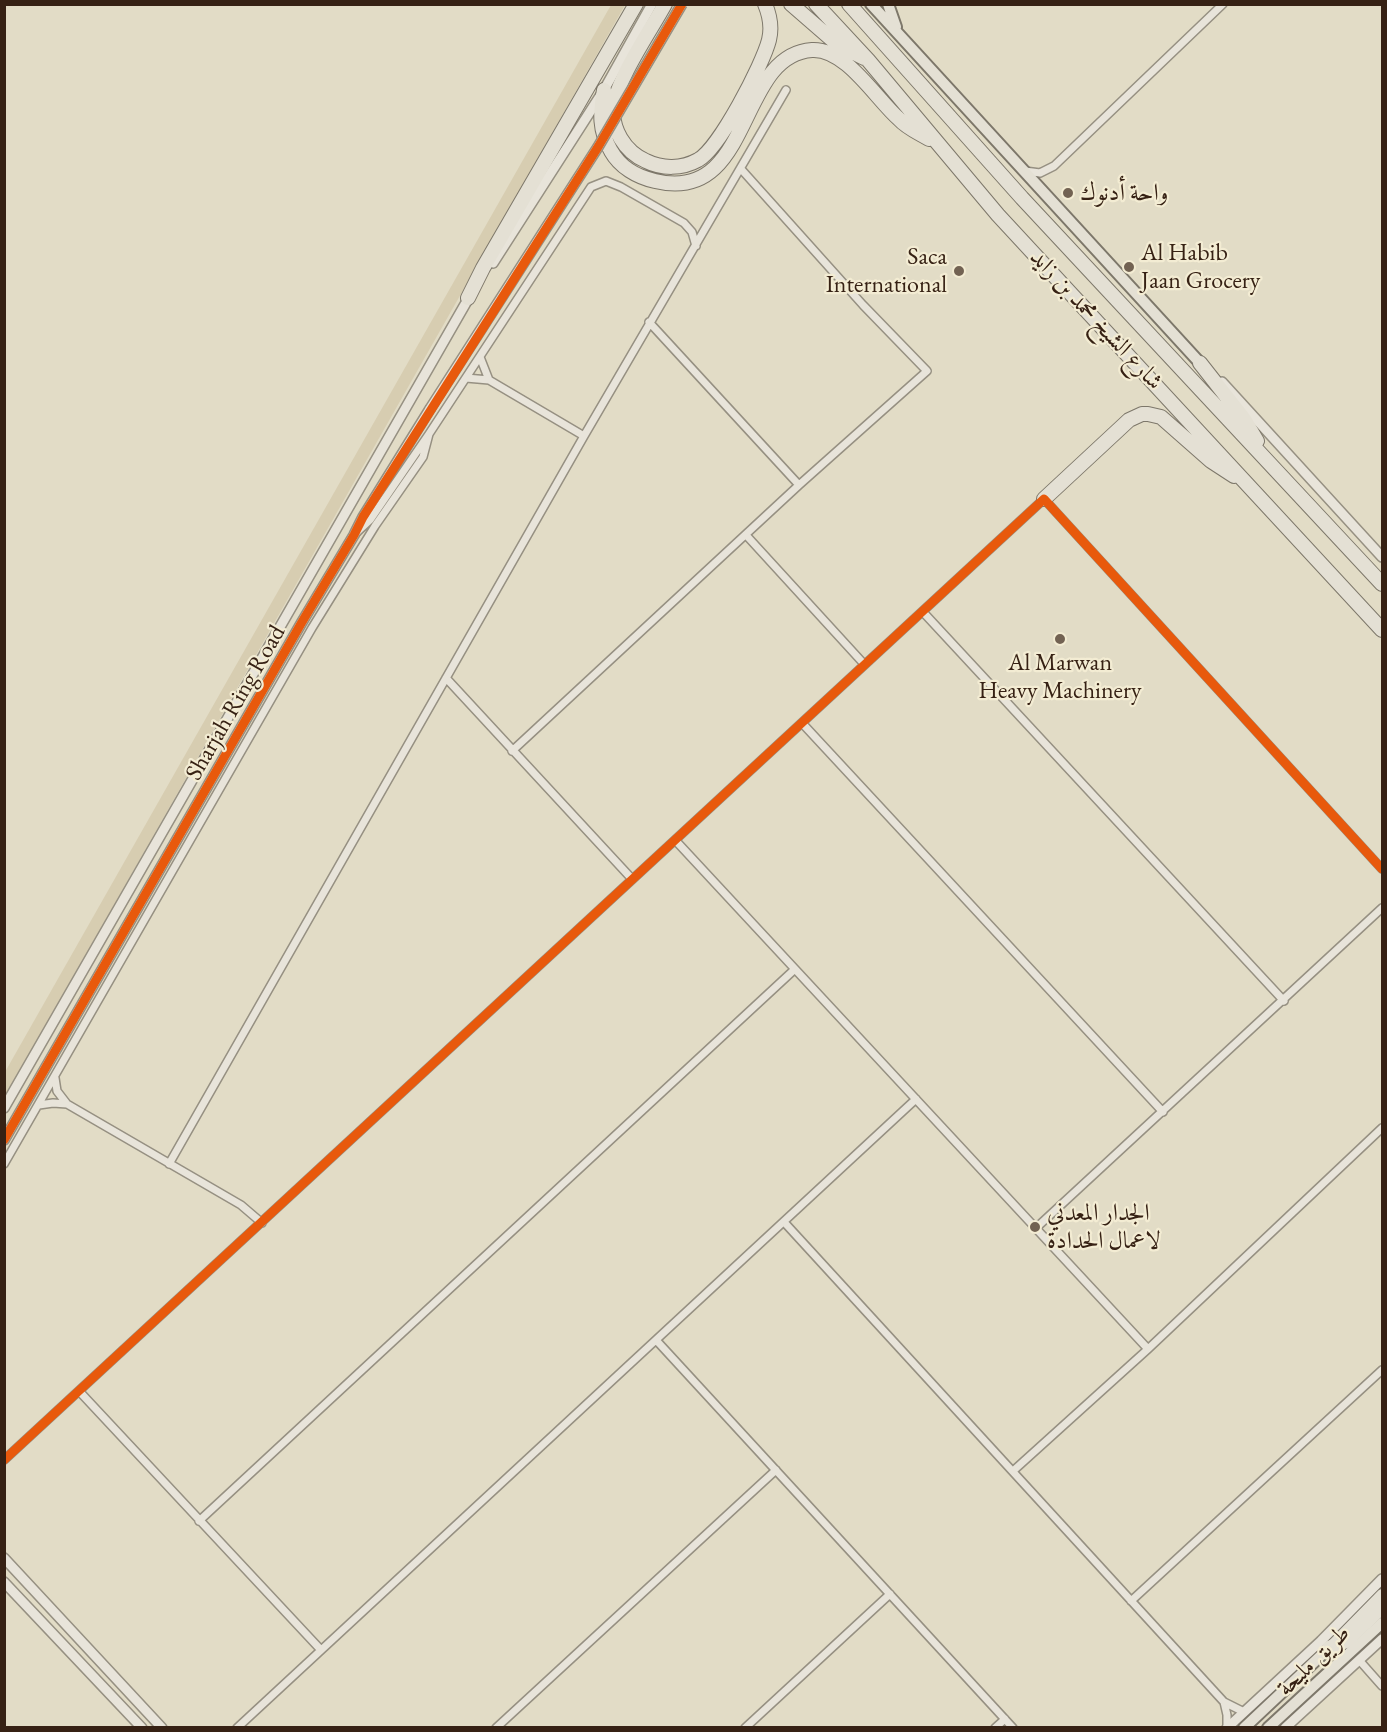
<!DOCTYPE html>
<meta charset="utf-8">
<style>
body{margin:0}
#map{position:relative;width:1387px;height:1732px;overflow:hidden;background:#e2dcc6;font-family:"EB Garamond",serif}
canvas{display:block}
.frame{position:absolute;inset:0;border:6px solid #362114;pointer-events:none}
</style>
<div id="map">
<canvas width="1387" height="1732"></canvas>
<div class="frame"></div>
</div>
<script>
const ctx = document.querySelector('canvas').getContext('2d');
ctx.lineJoin = 'round';
function fillPath(path, color) { ctx.fillStyle = color; ctx.fill(path, 'evenodd'); }
function stroke(path, color, width, dash) { ctx.strokeStyle = color; ctx.lineWidth = width; ctx.lineCap = dash ? 'butt' : 'round'; ctx.setLineDash(dash || []); ctx.stroke(path); }
function label(font, color, halo, rows, align = 'center') {
  ctx.font = font + ' "EB Garamond",Amiri,serif'; ctx.lineWidth = 4.5; ctx.setLineDash([]); ctx.textBaseline = 'middle'; ctx.strokeStyle = halo; ctx.fillStyle = color; for (const [text, x, y, turn = 0] of rows) {
    ctx.save(); ctx.translate(x, y); ctx.rotate((+turn || 0) * Math.PI / 180); ctx.textAlign = isNaN(turn) ? turn : align; if (halo) ctx.strokeText(text, 0, 0); ctx.fillText(text, 0, 0); ctx.restore();
  }
}
const green = new Path2D(`
 M611,5H625L5,1097V1072Z`);
const minor = new Path2D(`
 M1025,171L1040,173L1054,166L1223,4
 M649,322L799,485
 M480,357L489,380
 M466,378L489,380L584,436
 M356,533L370,520L429,434L591,187L606,181L621,187L684,223L692,232L696,246
 M746,535L864,664
 M923,612L1284,1001
 M446,678L632,879
 M802,723L1163,1112
 M512,751L799,485L927,371L863,305L741,169
 M676,841L1148,1349
 M55,1078L57,1091L67,1104L241,1205L262,1223
 M39,1105L53,1103L67,1104
 M4,1164L312,628L375,526L423,457L429,434
 M169,1164L584,436L786,90
 M784,1222L1224,1702L1244,1712
 M1036,1228L1382,908
 M656,1340L1013,1728
 M79,1391L321,1650
 M4,1460L1044,499L1382,869
 M1013,1471L1148,1349L1382,1128
 M199,1521L795,969
 M1131,1601L1382,1370
 M1359,1660L1382,1686
 M1224,1702L1227,1715V1728
 M237,1728L916,1099
 M496,1728L776,1470
 M745,1728L890,1594
 M995,1728L1005,1719`);
const tertiary = new Path2D(`
 M493,263L604,90L652,4
 M1222,382L1382,557
 M4,1108L471,294
 M4,1140L302,622L354,535L363,517L430,409
 M4,1558L162,1728
 M4,1582L142,1728
 M1227,1728L1321,1641L1382,1579
 M1285,1728L1382,1639`);
const primary = new Path2D(`
 M871,4L1200,363
 M888,4L896,27
 M1244,1728L1329,1648L1382,1594
 M1268,1728L1382,1623`);
const motorway = new Path2D(`
 M665,4C651,30 617,79 614,106C610,128 625,152 646,161C662,169 682,169 698,160C719,149 763,64 769,40C772,28 770,16 765,4
 M791,4L837,44L864,58
 M816,4L868,60L998,215L1382,630
 M849,4L1022,198L1382,584
 M604,90C600,112 599,131 611,151C620,167 637,177 655,181C754,205 736,55 812,50C846,48 876,99 899,119C907,128 919,133 929,139
 M468,298L483,268L636,4
 M1200,363L1244,419L1257,441
 M1044,499L1129,420L1142,414H1148L1161,417L1211,461L1234,476
 M1329,1648L1346,1641L1382,1607`);
const tertiaryBridge = new Path2D(`
 M430,409L598,147L682,4`);
const cycleway = new Path2D(`
 M4,1140L302,622L354,535L363,517L598,147L682,4
 M4,1460L1044,499L1382,869`);
const markers = [
 [1068,193,6,"#726252"],
 [1129,267,6,"#726252"],
 [959,271,6,"#726252"],
 [1060,639,6,"#726252"],
 [1035,1227,6,"#726252"]
];
const poiNames = [
 ["واحة أدنوك",1080,193],
 ["Al Habib",1141,253],
 ["Jaan Grocery",1141,281],
 ["Saca",947,257,"right"],
 ["International",947,285,"right"],
 ["Al Marwan",1060,663,"center"],
 ["Heavy Machinery",1060,691,"center"],
 ["الجدار المعدني",1047,1213],
 ["لاعمال الحدادة",1047,1241]
];
const streetNames = [
 ["شارع الشيخ محمد بن زايد",1096,320,47],
 ["Sharjah Ring Road",236,703,-60],
 ["طريق مليحة",1314,1661,-44]
];
fillPath(green, '#d7cdb1');
stroke(minor, '#969082', 10);
stroke(tertiary, '#969082', 12);
stroke(primary, '#7d776a', 14);
stroke(motorway, '#7d776a', 16);
stroke(minor, '#e8e4da', 7);
stroke(tertiary, '#e8e4da', 9);
stroke(primary, '#e4e0d4', 10);
stroke(motorway, '#e4e0d4', 14);
stroke(tertiaryBridge, '#969082', 12, []);
stroke(tertiaryBridge, '#e8e4da', 9);
stroke(cycleway, '#e8590c', 9);
for (const [x, y, r, color] of markers) { const dot = new Path2D(); dot.arc(x, y, r, 0, 2 * Math.PI); ctx.fillStyle = color; ctx.fill(dot); stroke(dot, '#f3ecd3', 2); }
label('24px', '#362114', '#f3ecd3', poiNames, 'left');
label('24px', '#362114', '#f3ecd3', streetNames);
</script>
